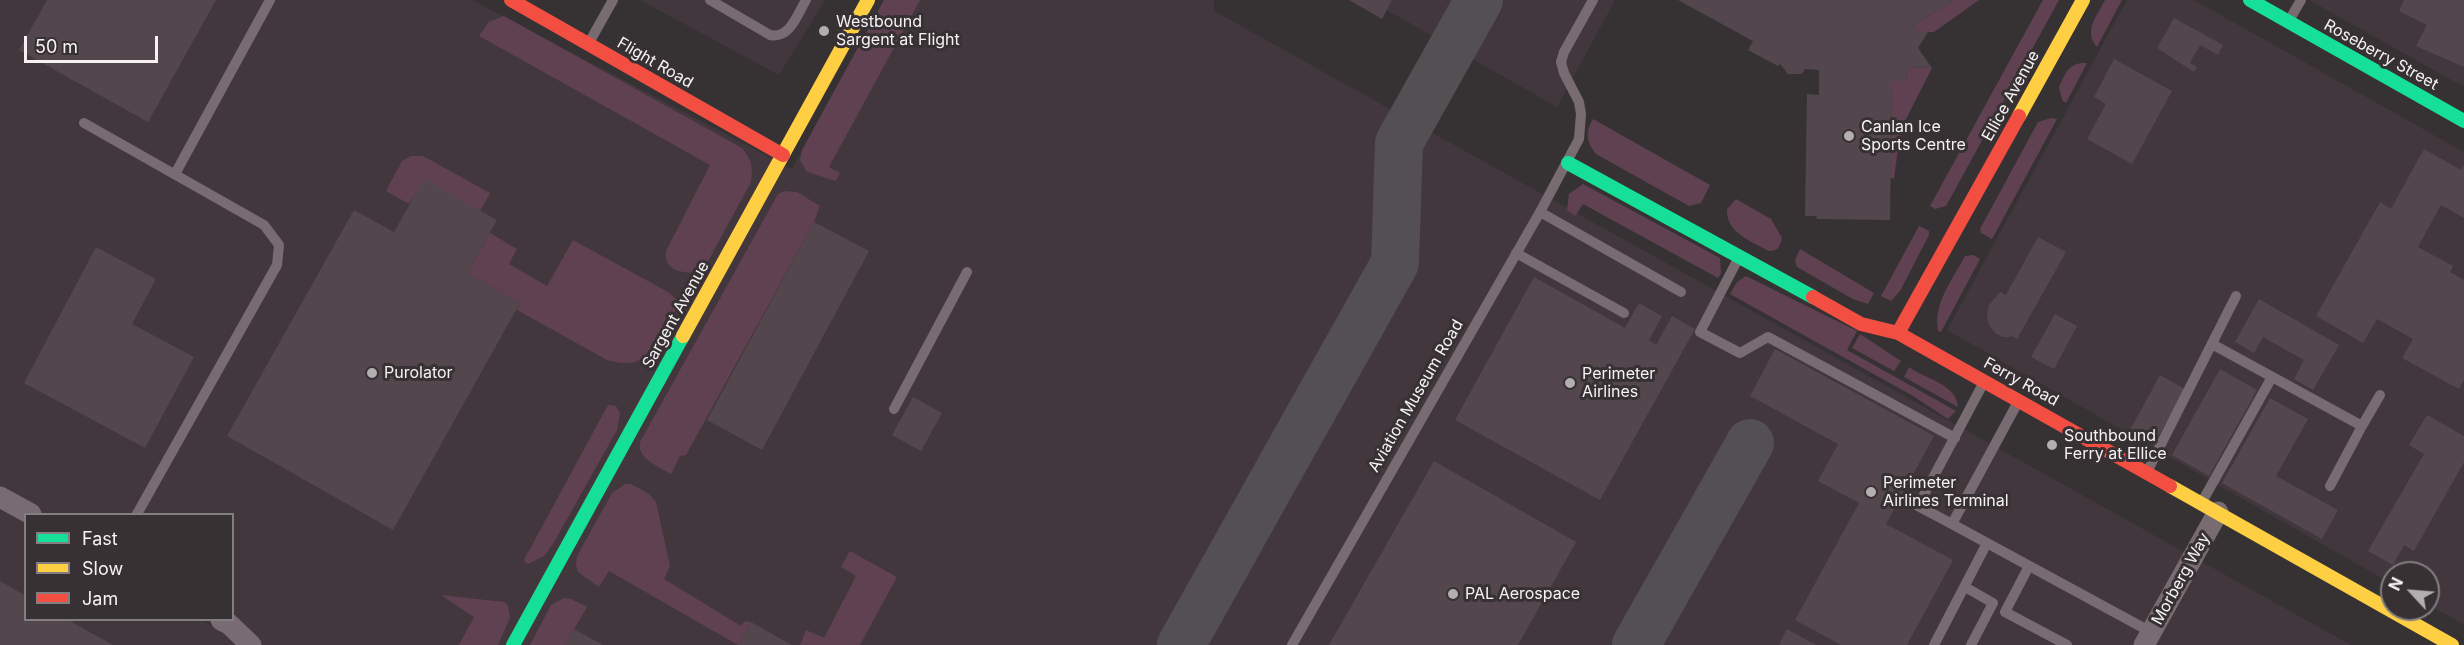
<!DOCTYPE html>
<style>
body{margin:0}
#map{position:relative;width:2464px;height:645px;overflow:hidden;background:#363234;font-family:Inter,sans-serif}
canvas{display:block}
.legend{position:absolute;left:24px;top:513px;width:210px;height:108px;box-sizing:border-box;background:#373134;border:2px solid #837e81;margin:0;padding:8px 10px;list-style:none;font-size:18px;color:#f6f2f4}
.legend li{display:flex;align-items:center;gap:12px;height:30px}
.legend b{width:30px;border:2px solid #837e81}
.north{position:absolute;left:2380px;top:561px;width:60px;height:60px;box-sizing:border-box;background:#373134;border:2px solid #837e81;border-radius:50%;rotate:296deg;font-size:16px;font-weight:700;line-height:24px;text-align:center;color:#f6f2f4}
.north::after{content:'';display:block;margin:auto;width:21px;height:27px;background:#b3afb1;clip-path:polygon(50% 0,100% 100%,50% 72%,0 100%)}
.scale{position:absolute;left:24px;top:36px;width:134px;height:27px;box-sizing:border-box;border:3px solid #f6f2f4;border-top:0;padding-left:8px;font-size:18px;line-height:21px;white-space:nowrap;color:#f6f2f4;-webkit-text-stroke:4px #373134;paint-order:stroke}
</style>
<div id="map">
<canvas width="2464" height="645"></canvas>
<ul class="legend">
<li><b style="height:8px;background:#16e098"></b>Fast</li>
<li><b style="height:8px;background:#ffcf43"></b>Slow</li>
<li><b style="height:8px;background:#f24e42"></b>Jam</li>
</ul>
<div class="north">N</div>
<div class="scale">50 m</div>
</div>
<script>
const ctx = document.querySelector('canvas').getContext('2d');
ctx.lineJoin = 'round';
function fillPath(path, color) { ctx.fillStyle = color; ctx.fill(path, 'evenodd'); }
function stroke(path, color, width, dash) { ctx.strokeStyle = color; ctx.lineWidth = width; ctx.lineCap = dash ? 'butt' : 'round'; ctx.setLineDash(dash || []); ctx.stroke(path); }
function label(font, color, halo, rows, align = 'center') {
  ctx.font = font + ' Inter,sans-serif'; ctx.lineWidth = 6; ctx.setLineDash([]); ctx.textBaseline = 'middle'; ctx.strokeStyle = halo; ctx.fillStyle = color; for (const [text, x, y, turn = 0] of rows) {
    ctx.save(); ctx.translate(x, y); ctx.rotate((+turn || 0) * Math.PI / 180); ctx.textAlign = isNaN(turn) ? turn : align; if (halo) ctx.strokeText(text, 0, 0); ctx.fillText(text, 0, 0); ctx.restore();
  }
}
const built = new Path2D(`
 M0,0H472L792,169L884,0H1214V11L2351,645H246L206,620H232V514H26V620H203L243,645H0Z
 M640,0H825L779,75Z
 M1369,0H1615L1557,107Z
 M2127,0H2194L2464,152V625L2428,604V573H2392V584L1947,330Z
 M2309,0H2464V87Z`);
const green = new Path2D(`
 M884,0H920L829,167L840,173L836,181L807,172L800,160L802,150Z
 M1954,0H1979L1934,32H1918L1913,25Z
 M2043,0H2059L1946,206L1935,209L1930,206Z
 M2105,0H2122L2097,47C2083,31 2097,16 2105,0Z
 M504,16L742,148C752,160 753,167 751,182L706,265L698,272C682,274 663,270 666,251L710,165L479,36L489,22Z
 M2087,63L2066,103L2062,100L2059,87C2066,72 2069,62 2087,63Z
 M1907,67L1932,68L1905,121L1899,141L1894,179L1890,177L1892,81H1906Z
 M2051,118L2057,119L1992,239L1981,233L1980,229L2038,122Z
 M1593,119L1710,185L1701,203L1689,206L1596,154C1586,142 1585,132 1593,119Z
 M411,156H423L490,193L480,211L424,181L409,204L386,191L402,161Z
 M1583,184L1720,258L1721,273L1718,278L1583,204L1575,216L1567,210L1569,194Z
 M784,191L797,192L820,206L814,222L686,455L680,456L671,474C658,466 637,459 640,442L778,194Z
 M1736,199L1771,219L1782,238C1780,247 1778,251 1769,251C1751,241 1726,233 1727,209Z
 M1919,226L1929,231V235L1900,291L1891,301L1881,296Z
 M490,233L517,249L509,264L547,286L573,240L668,292L676,299C677,312 674,319 668,330C653,357 638,369 607,360L517,310L520,303L467,273Z
 M1800,249L1874,293L1868,304L1853,299L1797,267L1795,260Z
 M1973,255L1980,259L1941,332L1938,331C1933,303 1953,279 1965,256Z
 M1746,276L1857,331L1847,350L1956,411L1948,419L1913,396L1730,294L1737,282Z
 M1860,334L1901,361L1894,371L1852,348Z
 M1909,367C1925,379 1957,384 1958,407L1904,377Z
 M608,405L616,406L620,413L617,430L553,544L544,556L528,564L524,561L525,558Z
 M625,484H631L649,494L656,502L670,566L664,579L741,626L745,621L751,622L738,645L609,571L599,587L578,572L576,564L577,556L612,493Z
 M850,551L897,577L860,645H800L806,630L824,638L856,576L841,567Z
 M441,595L504,602L508,605L510,618L498,645H459L474,617Z
 M564,598L571,599L587,607L565,645H530L551,605Z`);
const taxiway = new Path2D(`
 M1181,645L1395,263L1399,143L1479,0
 M1636,645L1750,443`);
const building = new Path2D(`
 M47,0H216L148,122L19,50Z
 M1349,0H1392L1382,19Z
 M1678,0H1954L1913,25L1918,32H1928L1918,48L1932,68L1907,67L1906,81H1892L1890,220L1816,219L1817,216H1805L1807,94L1819,95V70L1805,69L1802,74H1788L1780,64L1778,66L1748,50L1753,41Z
 M2404,0H2464V67L2416,46L2427,25L2399,11Z
 M2174,18L2223,45L2218,55L2200,45L2190,63L2197,67L2194,72L2157,48Z
 M2114,59L2172,91L2132,164L2087,139L2106,104L2094,97Z
 M2424,149L2461,170L2464,164V218L2441,205L2418,247L2453,266L2450,272L2464,280V380L2459,389L2402,358L2413,339L2377,319L2363,343L2316,316L2380,202L2391,209Z
 M424,179L497,220L467,273L520,303L393,530L227,436L354,210L394,232Z
 M814,222L869,251L762,450L707,420Z
 M2038,237L2066,252L2017,339L2010,335V337H2003L1995,333L1989,325L1987,316L1989,305L2000,292L2006,295Z
 M96,247L156,279L132,324L194,357L145,448L24,383Z
 M1534,277L1625,328L1639,303L1662,316L1649,340L1656,345L1672,316L1695,329L1600,500L1455,420Z
 M2259,299L2339,345L2313,390L2294,379L2304,360L2263,337L2254,353L2235,342Z
 M2055,314L2077,326L2054,369L2031,357Z
 M1775,349L1934,436L1886,524L1953,560L1907,645H1841L1795,620L1859,503L1818,481L1838,444L1750,396Z
 M2220,369L2257,390L2209,476L2172,455Z
 M2160,375L2185,389L2154,444L2130,430Z
 M913,397L942,413L921,451L892,435Z
 M2270,398L2308,419L2276,476L2338,510L2322,539L2222,483Z
 M2427,415L2464,436V462L2414,551L2404,545L2393,565L2368,551L2424,454L2409,445Z
 M1434,461L1576,542L1518,645H1329Z
 M0,581L26,596V620H68L113,645H0Z
 M751,622L792,645H738Z
 M574,629L603,645H565Z
 M1787,629L1816,645H1779Z`);
const lane = new Path2D(`
 M710,0L770,35C790,39 797,15 806,0
 M2290,19L2301,0
 M590,41L613,0
 M84,123L264,225L279,245L277,265L137,514
 M175,174L270,0
 M1540,212L1681,292
 M1516,253L1624,313
 M1738,259L1700,332L1740,353L1768,337L1955,438
 M2212,344L2362,426L2380,395
 M2018,402L1952,524L2151,632
 M894,409L967,272
 M2147,472L2236,296
 M2330,486L2362,426
 M2202,502L2272,377
 M1952,524L1918,506L1984,382
 M2029,566L2005,612L2067,645
 M1965,587L1993,603L1971,645
 M1292,645L1540,212L1579,139L1581,114L1579,102L1564,73L1561,62L1564,52L1593,0
 M1934,645L1987,543`);
const street = new Path2D(`
 M0,497L31,514
 M221,620L229,624L251,645
 M2144,645L2218,512`);
const fast = new Path2D(`
 M2250,0L2464,121
 M1568,163L1813,297
 M513,645L683,336`);
const slow = new Path2D(`
 M2019,116L2083,0
 M683,336L868,0
 M2170,486L2452,645`);
const jam = new Path2D(`
 M511,0L783,155
 M1813,297L1861,324L1898,333L2170,486
 M1898,333L2019,116`);
const markers = [
 [824,31,6,"#b3afb1"],
 [1849,136,6,"#b3afb1"],
 [372,373,6,"#b3afb1"],
 [1570,383,6,"#b3afb1"],
 [2052,445,6,"#b3afb1"],
 [1871,492,6,"#b3afb1"],
 [1453,594,6,"#b3afb1"]
];
const poiNames = [
 ["Westbound",836,22],
 ["Sargent at Flight",836,40],
 ["Canlan Ice",1861,127],
 ["Sports Centre",1861,145],
 ["Purolator",384,373],
 ["Perimeter",1582,374],
 ["Airlines",1582,392],
 ["Southbound",2064,436],
 ["Ferry at Ellice",2064,454],
 ["Perimeter",1883,483],
 ["Airlines Terminal",1883,501],
 ["PAL Aerospace",1465,594]
];
const streetNames = [
 ["Roseberry Street",2381,55,29],
 ["Flight Road",655,63,30],
 ["Ellice Avenue",2011,96,-61],
 ["Sargent Avenue",676,315,-61],
 ["Ferry Road",2021,382,29],
 ["Aviation Museum Road",1416,396,-60],
 ["Morberg Way",2181,579,-61]
];
fillPath(built, '#42373d');
fillPath(green, '#604151');
stroke(taxiway, '#544f52', 48);
fillPath(building, '#53474d');
stroke(lane, '#786c72', 10);
stroke(street, '#786c72', 21);
stroke(fast, '#16e098', 14);
stroke(slow, '#ffcf43', 14);
stroke(jam, '#f24e42', 14);
for (const [x, y, r, color] of markers) { const dot = new Path2D(); dot.arc(x, y, r, 0, 2 * Math.PI); ctx.fillStyle = color; ctx.fill(dot); stroke(dot, '#373134', 2); }
label('16px', '#f6f2f4', '#373134', poiNames, 'left');
label('16px', '#f6f2f4', '#373134', streetNames);
</script>
